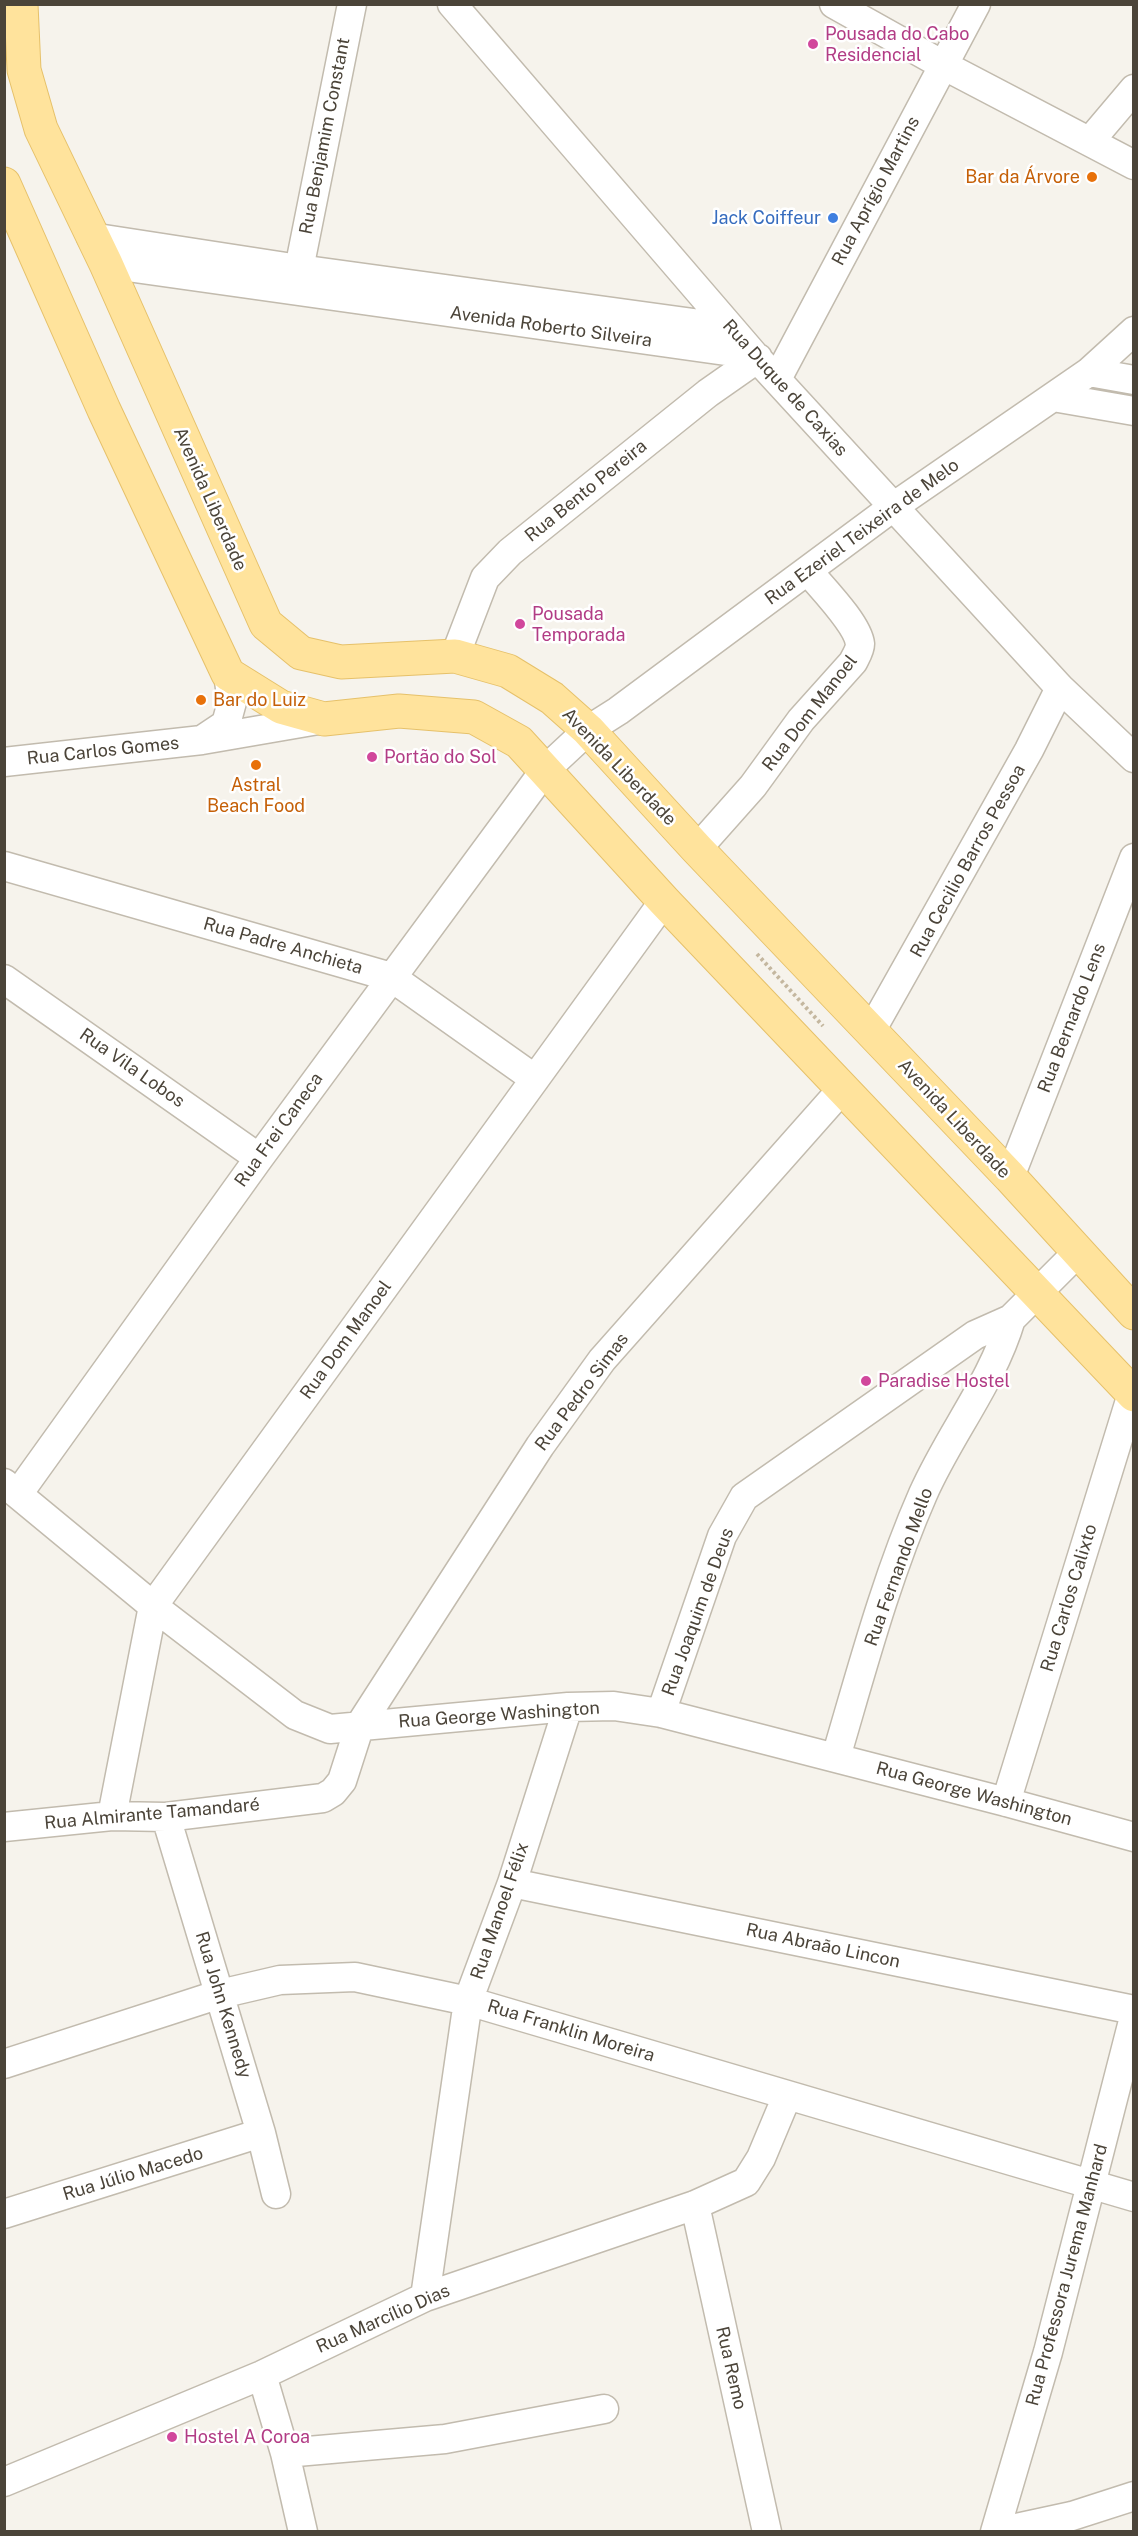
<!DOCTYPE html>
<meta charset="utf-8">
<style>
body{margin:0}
#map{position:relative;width:1138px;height:2536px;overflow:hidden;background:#f6f3ec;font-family:"Public Sans",sans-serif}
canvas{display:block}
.frame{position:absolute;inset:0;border:6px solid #4b4439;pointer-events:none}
</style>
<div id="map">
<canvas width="1138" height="2536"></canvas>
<div class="frame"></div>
</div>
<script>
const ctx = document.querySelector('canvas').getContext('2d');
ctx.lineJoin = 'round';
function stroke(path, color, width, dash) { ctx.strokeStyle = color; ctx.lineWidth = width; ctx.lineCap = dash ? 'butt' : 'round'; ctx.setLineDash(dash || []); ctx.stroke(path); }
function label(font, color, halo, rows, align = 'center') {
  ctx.font = font + ' "Public Sans",sans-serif'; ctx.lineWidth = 5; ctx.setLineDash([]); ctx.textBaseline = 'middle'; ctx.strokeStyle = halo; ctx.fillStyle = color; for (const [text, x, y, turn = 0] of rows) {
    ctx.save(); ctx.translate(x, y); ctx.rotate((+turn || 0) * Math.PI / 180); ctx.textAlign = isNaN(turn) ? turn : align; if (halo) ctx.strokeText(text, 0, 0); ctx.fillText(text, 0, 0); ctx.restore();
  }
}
const path = new Path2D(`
 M757,954L823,1026`);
const minor = new Path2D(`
 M452,4L754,355L1060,688L1134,758
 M834,4L943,65L1134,165
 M1090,141L1134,89
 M91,237L299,269L730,328
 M106,264L754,355
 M299,269L352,4
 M1089,372L1134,380
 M777,379L976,4
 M1053,397L1134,411
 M455,656L485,578L510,552L708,393L758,358
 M202,740L226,724L232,702L228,674
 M4,762L202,740L324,719
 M697,849L753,786L801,720L853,662C856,656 860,650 860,644C858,624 821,587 808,571
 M4,866L391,977L535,1079
 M4,979L259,1158
 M871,1031L1029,750L1060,688
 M1010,1177L1134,858
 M4,1483L153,1606L295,1715L330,1729L568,1707L614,1706L661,1713L1006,1802L1134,1837
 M18,1494L259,1158L545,770L588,730L618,711L893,507L1089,372L1134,331
 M661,1713L722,1536L744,1497L975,1335L1011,1319L1077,1253
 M836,1757C862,1669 886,1578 923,1494C950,1433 992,1383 1011,1319
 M1006,1802L1132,1394
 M112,1816L153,1606L664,901
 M166,1817L261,2133L276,2194
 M4,1827L112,1816L166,1817L323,1798L333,1792L342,1781L360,1725L540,1446L602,1360L843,1088
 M512,1883L1134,2010
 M4,2064L220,1994L280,1980L355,1977L468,2001L1134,2197
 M695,2205L767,2532
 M4,2214L261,2133
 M425,2297L468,2001L512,1883L568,1707
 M262,2375L285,2453L303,2532
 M285,2453L445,2439L604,2409
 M4,2482L262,2375L425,2297L695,2205L746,2182L761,2158L787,2096
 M995,2532L1048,2352L1134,2017
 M998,2532L1072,2516L1134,2496`);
const major = new Path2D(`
 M21,4L24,70L41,129L106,264L266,624L301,653L341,662L455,656L508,671L552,698L588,730L697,849L1010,1177L1134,1313
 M4,184L104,410L228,674L281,707L324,719L399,711L474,717L519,742L664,901L1134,1395`);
const markers = [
 [813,44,6,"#d1479c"],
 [1092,177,6,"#e8710a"],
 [833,218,6,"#3f7fe0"],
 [520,624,6,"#d1479c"],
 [201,700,6,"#e8710a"],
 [372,757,6,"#d1479c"],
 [256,765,6,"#e8710a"],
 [866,1381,6,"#d1479c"],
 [172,2437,6,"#d1479c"]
];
const hotelNames = [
 ["Pousada do Cabo",825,34],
 ["Residencial",825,55],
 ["Pousada",532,614],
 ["Temporada",532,635],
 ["Portão do Sol",384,757],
 ["Paradise Hostel",878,1381],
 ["Hostel A Coroa",184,2437]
];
const streetNames = [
 ["Rua Benjamim Constant",325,136,-79],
 ["Rua Aprígio Martins",876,191,-62],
 ["Avenida Roberto Silveira",551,327,8],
 ["Rua Duque de Caxias",785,388,48],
 ["Rua Bento Pereira",586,491,-39],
 ["Avenida Liberdade",210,499,66],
 ["Rua Ezeriel Teixeira de Melo",862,532,-36],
 ["Rua Dom Manoel",810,713,-52],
 ["Rua Carlos Gomes",103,751,-6],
 ["Avenida Liberdade",619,767,46],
 ["Rua Cecilio Barros Pessoa",968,861,-61],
 ["Rua Padre Anchieta",283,946,16],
 ["Rua Bernardo Lens",1072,1018,-69],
 ["Rua Vila Lobos",132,1068,35],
 ["Avenida Liberdade",954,1119,47],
 ["Rua Frei Caneca",279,1130,-54],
 ["Rua Dom Manoel",346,1340,-54],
 ["Rua Pedro Simas",582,1392,-53],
 ["Rua Fernando Mello",899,1567,-70],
 ["Rua Carlos Calixto",1069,1598,-73],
 ["Rua Joaquim de Deus",698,1612,-70],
 ["Rua George Washington",499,1715,-4],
 ["Rua George Washington",974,1794,15],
 ["Rua Almirante Tamandaré",152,1814,-5],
 ["Rua Manoel Félix",500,1911,-71],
 ["Rua Abraão Lincon",823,1946,12],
 ["Rua John Kennedy",223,2005,73],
 ["Rua Franklin Moreira",571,2031,17],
 ["Rua Júlio Macedo",133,2174,-17],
 ["Rua Professora Jurema Manhard",1067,2275,-75],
 ["Rua Marcílio Dias",383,2319,-24],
 ["Rua Remo",731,2368,77]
];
const foodNames = [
 ["Bar da Árvore",1080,177],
 ["Bar do Luiz",213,700,"left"],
 ["Astral",256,785,"center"],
 ["Beach Food",256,806,"center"]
];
const shopNames = [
 ["Jack Coiffeur",821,218]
];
stroke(minor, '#c2bbae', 31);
stroke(major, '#e6c16a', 35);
stroke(path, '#c4b79f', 4, [3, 3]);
stroke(minor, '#fff', 28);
stroke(major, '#ffe39c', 33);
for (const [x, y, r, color] of markers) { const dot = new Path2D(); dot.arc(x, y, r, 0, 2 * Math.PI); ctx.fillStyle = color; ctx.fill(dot); stroke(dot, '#fff', 2); }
label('18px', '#b23c85', '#fff', hotelNames, 'left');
label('18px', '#4b4439', '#fff', streetNames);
label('18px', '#c56008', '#fff', foodNames, 'right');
label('18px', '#366cbe', '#fff', shopNames, 'right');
</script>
